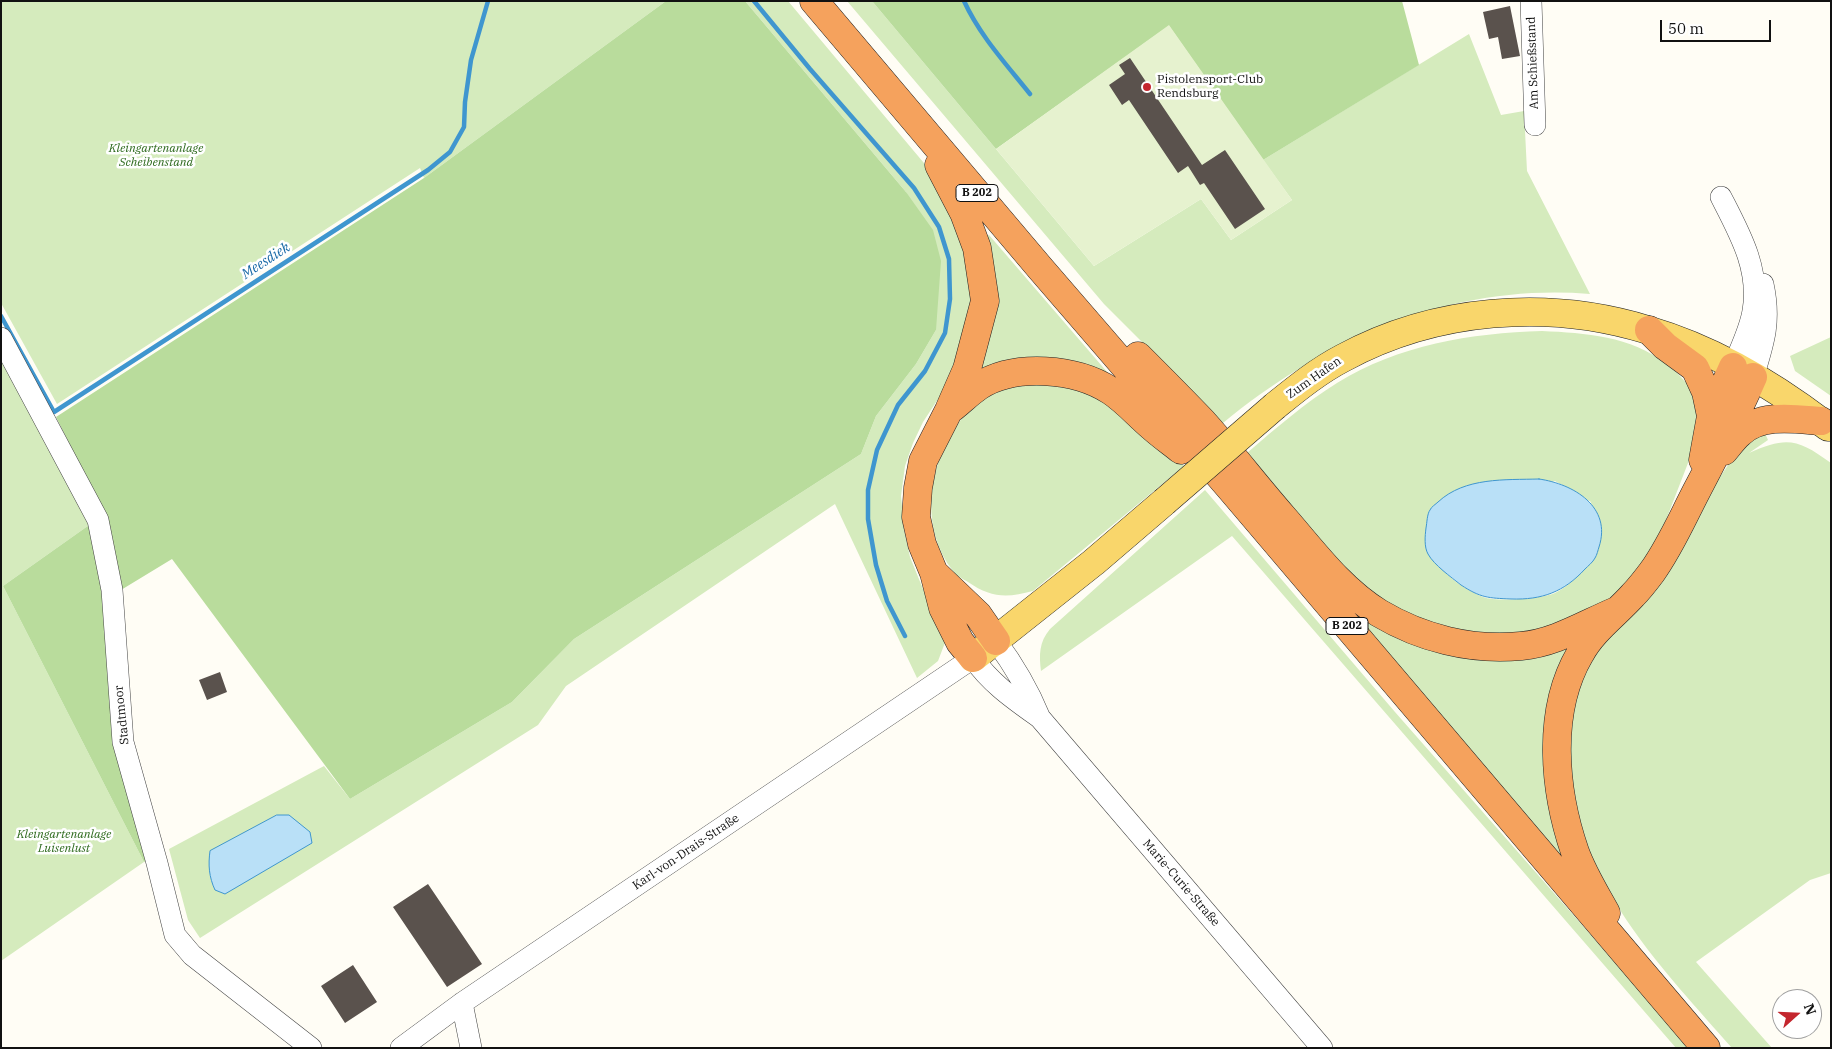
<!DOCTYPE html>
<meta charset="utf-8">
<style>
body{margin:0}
#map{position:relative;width:1832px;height:1049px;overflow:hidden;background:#fffdf5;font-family:"IBM Plex Serif",serif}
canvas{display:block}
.frame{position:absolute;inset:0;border:2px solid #111;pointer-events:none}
.north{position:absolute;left:1772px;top:989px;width:50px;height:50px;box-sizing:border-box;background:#fff;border:1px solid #a0a0a0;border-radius:50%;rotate:70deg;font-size:14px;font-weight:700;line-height:20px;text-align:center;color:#111}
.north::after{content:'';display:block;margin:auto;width:18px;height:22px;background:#c4262e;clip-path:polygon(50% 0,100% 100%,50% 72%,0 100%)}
.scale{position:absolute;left:1660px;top:20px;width:111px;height:22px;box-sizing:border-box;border:2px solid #111;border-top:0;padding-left:6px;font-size:15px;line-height:18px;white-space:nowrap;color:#111;-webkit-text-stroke:4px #fff;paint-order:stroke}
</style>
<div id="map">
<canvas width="1832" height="1049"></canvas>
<div class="frame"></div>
<div class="north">N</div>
<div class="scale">50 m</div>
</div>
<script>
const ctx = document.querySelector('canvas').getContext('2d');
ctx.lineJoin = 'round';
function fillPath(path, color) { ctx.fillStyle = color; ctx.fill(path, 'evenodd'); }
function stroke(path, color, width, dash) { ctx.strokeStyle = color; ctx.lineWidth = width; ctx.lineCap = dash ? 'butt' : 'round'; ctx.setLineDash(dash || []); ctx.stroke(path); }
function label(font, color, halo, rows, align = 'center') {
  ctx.font = font + ' "IBM Plex Serif",serif'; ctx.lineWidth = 5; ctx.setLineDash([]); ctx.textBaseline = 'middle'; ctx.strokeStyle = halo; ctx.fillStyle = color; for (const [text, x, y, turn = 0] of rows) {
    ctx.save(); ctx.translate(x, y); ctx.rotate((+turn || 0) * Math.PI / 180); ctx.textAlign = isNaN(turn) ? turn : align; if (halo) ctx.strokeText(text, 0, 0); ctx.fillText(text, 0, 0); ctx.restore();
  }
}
const green = new Path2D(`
 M1,1H666L424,178L420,168L57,404L1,303Z
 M745,1H788L939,181L974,273L969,335L944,390L923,422L913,443L905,466L901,496L904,530L910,557L923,589L942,628L946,640L938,661L917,678L835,504L566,686L538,725L200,938L188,920L169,849L324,766L350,799L512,702L574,639L861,454L876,416L916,364L936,330L906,192Z
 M847,1H872L1094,266L1201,199L1231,240L1292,200L1263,160L1469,34L1501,115L1524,111L1527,171L1590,294C1453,283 1328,337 1223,423L1104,304Z
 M989,235L1108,373L1106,375L984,376L978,366L992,255L987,236Z
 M1542,331C1586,333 1630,336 1667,364C1676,370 1684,381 1692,389L1699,387L1700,432L1666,520L1653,548L1630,582L1609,602L1562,630L1479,637L1400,612L1351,577L1247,453C1276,428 1305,403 1337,383C1398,345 1471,333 1542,331ZM1555,481L1591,502L1595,558C1583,571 1571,585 1555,593C1541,599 1496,602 1483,597C1471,592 1456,583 1447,574C1438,565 1432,550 1425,539L1430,510Z
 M1831,337V396L1795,371L1790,356Z
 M1,351L92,523L3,586L144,862L1,961Z
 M1026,381L1078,384L1151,432L1184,466L1033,591C1007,598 991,598 968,582C963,579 956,576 953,571C921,530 927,473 953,431C962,417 975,401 990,393C1001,388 1015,385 1026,381Z
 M1764,431L1768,440L1749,453C1787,436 1798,439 1831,463V873L1810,880L1696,962L1772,1048H1732C1662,968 1589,895 1572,787C1570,777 1571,766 1571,756C1571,733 1572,707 1580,685C1584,676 1589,667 1593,658L1738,451Z
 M1205,490L1395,712L1690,1048H1676L1232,536L1041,671C1039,655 1039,642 1050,629Z
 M1317,570L1389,626L1578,641L1564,671L1574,877Z`);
const forest = new Path2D(`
 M666,1H745L906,192L933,230L941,261L936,330L916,364L876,416L861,454L574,639L512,702L350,799L172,559L121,590L105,516L56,417L424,178Z
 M872,1H1402L1419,65L1263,160L1169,26L996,149Z
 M92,523L149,859L144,862L3,586Z`);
const pitch = new Path2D(`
 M1169,25L1292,200L1231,240L1201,199L1094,266L996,149Z`);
const water = new Path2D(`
 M1539,479C1574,484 1612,507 1599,547C1598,550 1597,555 1595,558C1593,562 1588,566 1585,569C1564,592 1542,600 1511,599C1488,598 1481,598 1461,585C1451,577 1434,565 1428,554C1424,547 1425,536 1426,528C1427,523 1427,514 1430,510C1431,507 1436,504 1438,502C1465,477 1505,480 1539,479Z
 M277,815H289L310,832L312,843L225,894L215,890C209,877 208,865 210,851Z`);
const stream = new Path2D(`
 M754,1L810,69L914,188L939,227L949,259L950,299L945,333L925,371L898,405L877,450L868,490V519L876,565L887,601L905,636
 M964,1C980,36 1007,65 1030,94
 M1,316L54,412L428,170L450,152L464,127L465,102L471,60L488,1`);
const building = new Path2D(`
 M1510,6L1520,56L1502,59L1498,37L1489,39L1483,12Z
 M1130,58L1202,165L1225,150L1265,209L1235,229L1204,183L1200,185L1188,166L1178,173L1129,100L1122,105L1109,85L1125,74L1119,65Z
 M220,672L227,692L207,700L199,680Z
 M428,884L482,964L447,987L393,907Z
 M353,965L377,1002L345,1023L321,986Z`);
const minor = new Path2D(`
 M1531,1L1535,125
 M1721,197C1740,234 1760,269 1753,311C1750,330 1740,349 1733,367
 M1,338L98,520L112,590L123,742L157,863L175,935L192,955L311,1048
 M1753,377C1764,342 1771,321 1763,284
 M996,641C1013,664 1028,689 1039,716
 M462,1003L471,1048
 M401,1048L462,1003L973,658C991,684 1015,700 1040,718L1322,1048`);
const major = new Path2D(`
 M1275,406C1296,389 1318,371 1343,358C1435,308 1548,299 1648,330C1713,349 1775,386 1828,427
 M973,658L1094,562L1164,502`);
const highway = new Path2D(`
 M814,1L1040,268L1230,488L1706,1048
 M939,165L964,213L977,248L985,301L967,369L949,410L923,461L918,488L916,517L922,544L934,573L943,608L960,642L973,658
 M1649,330L1665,346L1695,368L1706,392L1711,416
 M1138,356C1159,377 1181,399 1202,421C1230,452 1255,485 1283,517C1312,550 1340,589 1379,613C1421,638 1471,651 1521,646C1555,643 1585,624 1616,611
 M952,408C961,401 970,392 979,386C1015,363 1076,368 1111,391C1126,401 1138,415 1151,426C1161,435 1171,442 1181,450
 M1724,451C1729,445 1734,438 1740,433C1761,413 1795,419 1821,421
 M1703,460L1711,416L1733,367
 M934,573L978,615L996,641
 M1606,913C1595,893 1583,874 1575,852C1554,791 1546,712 1580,654C1593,630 1615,615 1633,595C1640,588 1646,580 1652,572C1670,547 1682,519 1696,492C1716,454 1736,416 1753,377`);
const majorBridge = new Path2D(`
 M1164,502L1275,406`);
const markers = [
 [1147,87,5,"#c4262e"]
];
const shields = [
 [977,193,42],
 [1347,626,42]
];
const shieldNames = [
 ["B 202",977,193],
 ["B 202",1347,626]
];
const streetNames = [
 ["Am Schießstand",1533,63,-92],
 ["Zum Hafen",1314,378,-35],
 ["Stadtmoor",122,715,-96],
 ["Karl-von-Drais-Straße",686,852,-34],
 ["Marie-Curie-Straße",1181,883,49]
];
const poiNames = [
 ["Pistolensport-Club",1157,80],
 ["Rendsburg",1157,94]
];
const parkNames = [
 ["Kleingartenanlage",156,149],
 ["Scheibenstand",156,163],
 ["Kleingartenanlage",64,835],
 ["Luisenlust",64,849]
];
const waterNames = [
 ["Meesdiek",266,261,-33]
];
fillPath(green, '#d5ebbd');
fillPath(forest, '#b9dc9c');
fillPath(pitch, '#e6f2cf');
fillPath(water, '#b9e0f7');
stroke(water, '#3f96cf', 1);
stroke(stream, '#3f96cf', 4.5);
fillPath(building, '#5a524d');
stroke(minor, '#444', 22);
stroke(major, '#222', 29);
stroke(highway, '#222', 29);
stroke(minor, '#fff', 21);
stroke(major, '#f9d66b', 28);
stroke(highway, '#f5a25d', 28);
stroke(majorBridge, '#222', 29, []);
stroke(majorBridge, '#f9d66b', 28);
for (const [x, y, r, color] of markers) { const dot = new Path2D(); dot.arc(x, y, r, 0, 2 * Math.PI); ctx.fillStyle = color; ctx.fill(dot); stroke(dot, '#fff', 2); }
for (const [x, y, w] of shields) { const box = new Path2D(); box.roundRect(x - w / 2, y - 8.5, w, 17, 4); ctx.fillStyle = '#fff'; ctx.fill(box); stroke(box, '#111', 1); }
label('bold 11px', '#111', null, shieldNames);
label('12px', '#111', '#fff', streetNames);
label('12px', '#111', '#fff', poiNames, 'left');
label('italic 12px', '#2f6b1f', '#fff', parkNames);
label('italic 14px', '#1768a6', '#fff', waterNames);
</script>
